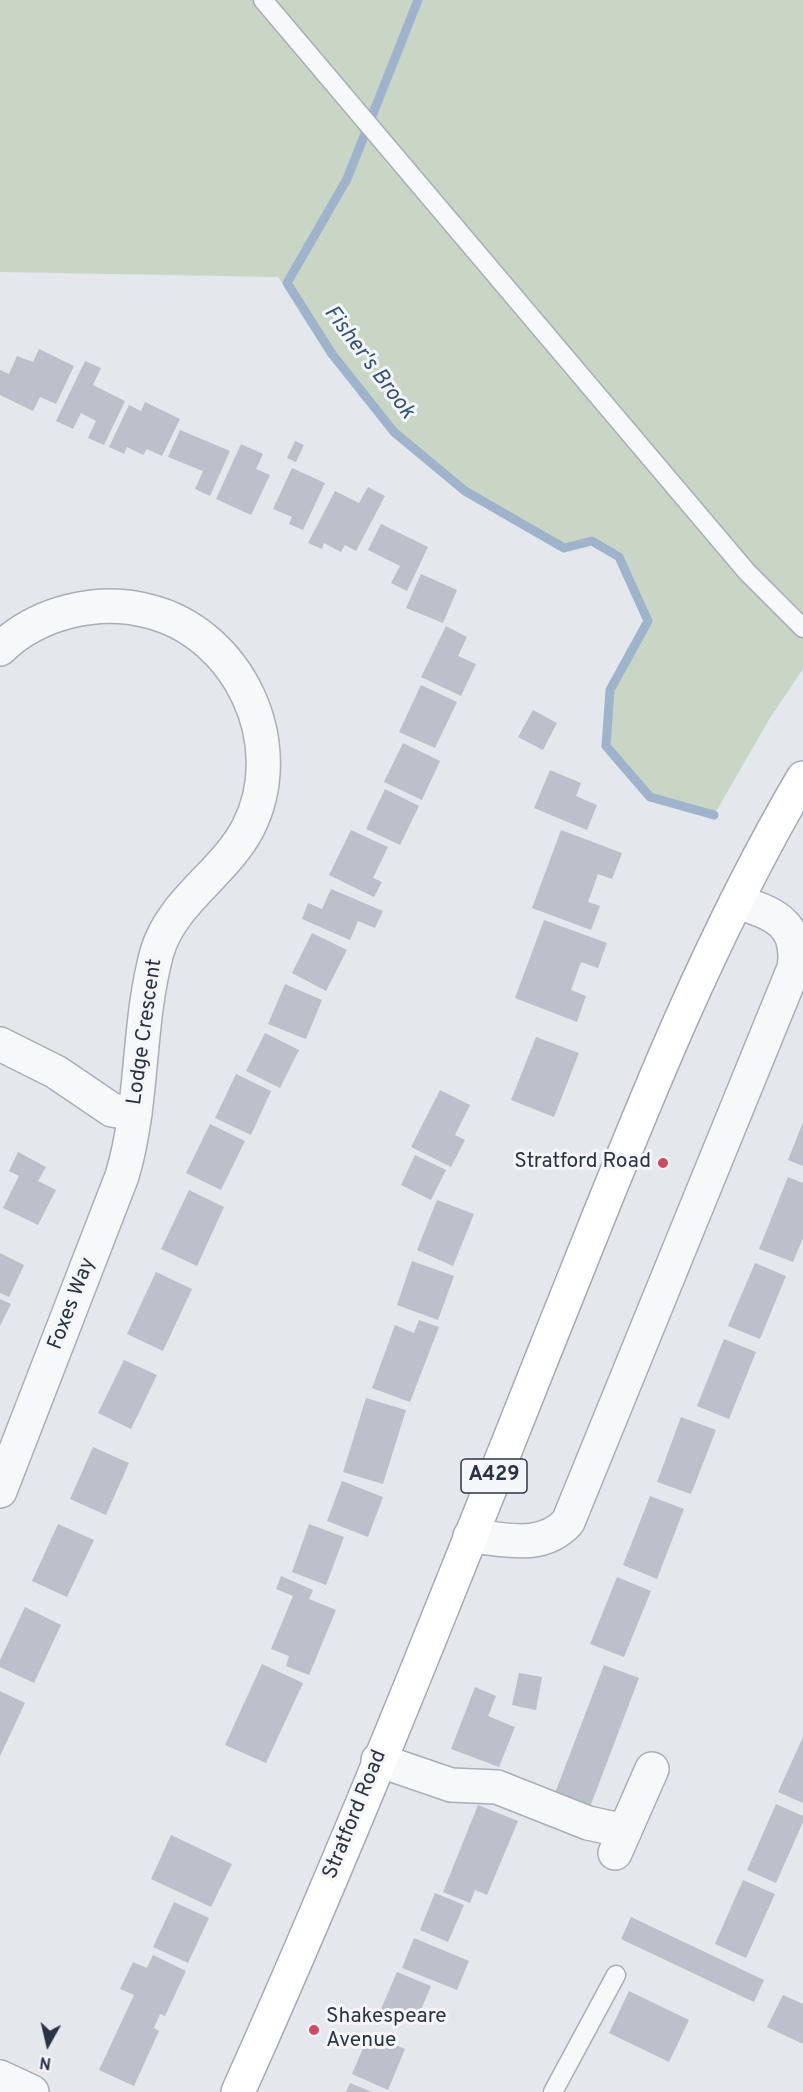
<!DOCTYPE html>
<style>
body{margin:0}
#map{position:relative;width:803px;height:2092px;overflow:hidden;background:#e4e7ec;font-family:Overpass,sans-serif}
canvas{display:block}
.north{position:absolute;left:18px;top:2014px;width:60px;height:60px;-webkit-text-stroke:4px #f4f6f9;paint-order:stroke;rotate:188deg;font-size:16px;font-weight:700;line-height:24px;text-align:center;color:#2b3445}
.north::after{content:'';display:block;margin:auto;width:21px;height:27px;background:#2b3445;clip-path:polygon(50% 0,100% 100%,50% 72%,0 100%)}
</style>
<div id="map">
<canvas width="803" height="2092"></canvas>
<div class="north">N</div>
</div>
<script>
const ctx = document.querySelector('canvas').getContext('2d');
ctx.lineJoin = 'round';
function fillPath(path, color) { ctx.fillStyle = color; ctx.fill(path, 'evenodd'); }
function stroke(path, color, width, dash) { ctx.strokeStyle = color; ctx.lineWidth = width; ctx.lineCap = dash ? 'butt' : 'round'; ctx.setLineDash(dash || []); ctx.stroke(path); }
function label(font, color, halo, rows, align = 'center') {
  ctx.font = font + ' Overpass,sans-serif'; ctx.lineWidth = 6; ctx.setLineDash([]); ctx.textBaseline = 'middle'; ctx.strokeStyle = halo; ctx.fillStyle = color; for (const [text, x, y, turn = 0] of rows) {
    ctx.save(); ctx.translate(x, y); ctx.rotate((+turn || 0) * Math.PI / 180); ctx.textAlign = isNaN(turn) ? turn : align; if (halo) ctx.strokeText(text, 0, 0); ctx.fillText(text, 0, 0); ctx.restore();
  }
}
const green = new Path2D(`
 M0,0H803V669L770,718L714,815L650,797L606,746L610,690L648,621L619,557L592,541L564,548L473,499L394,432L332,354L278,277L0,272Z`);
const stream = new Path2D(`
 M418,0L347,179L287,283L332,354L394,432L465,491L564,548L592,541L619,557L648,621L610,690L606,746L650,797L714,815`);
const building = new Path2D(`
 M39,349L74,366L56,404L40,397L33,411L0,395V370L9,374L17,356L33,362Z
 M85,361L101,368L93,385L125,401L104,445L88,438L96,421L81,413L73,429L56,421Z
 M145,402L180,419L162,456L147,449L143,455L127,447L124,454L109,447L129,405L141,411Z
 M180,430L230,451L210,496L195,489L203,471L168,457Z
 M295,441L304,445L296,462L287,458Z
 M241,444L263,454L256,469L270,475L251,515L216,499Z
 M292,468L325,483L303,530L289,524L292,517L273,509Z
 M368,487L385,496L356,551L345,545L341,552L324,543L322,549L308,543L335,491L359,503Z
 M381,524L428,547L407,591L391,583L400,566L368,550Z
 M421,574L457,590L443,623L406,608Z
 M446,626L467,637L458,656L476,664L461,696L421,677Z
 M421,685L457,702L435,748L399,732Z
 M533,710L557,723L543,750L518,737Z
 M403,743L440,761L422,800L384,782Z
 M550,770L581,783L576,796L597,805L587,830L534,808Z
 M385,789L419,806L400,845L366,829Z
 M351,830L388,847L373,878L382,882L374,897L329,875Z
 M561,830L622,853L612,879L598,874L588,902L600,906L591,930L532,908Z
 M331,889L383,911L375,928L358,921L350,940L302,919L308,903L322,909Z
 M544,920L607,943L598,968L581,962L571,990L586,996L577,1022L515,998Z
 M312,933L347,950L326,991L292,973Z
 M285,984L322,1000L306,1039L268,1024Z
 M265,1033L299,1050L280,1088L246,1071Z
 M536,1037L579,1053L554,1117L511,1100Z
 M236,1074L271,1091L251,1135L215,1118Z
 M440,1090L470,1105L455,1135L465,1140L451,1167L411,1147Z
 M803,1122V1166L788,1160Z
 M210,1124L245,1141L221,1190L186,1173Z
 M18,1152L46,1167L38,1181L56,1190L38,1225L3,1208L19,1176L9,1171Z
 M415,1155L446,1170L431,1200L401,1185Z
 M788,1177L803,1183V1238L793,1262L759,1249Z
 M189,1190L224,1207L197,1266L161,1249Z
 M437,1200L474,1214L453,1266L417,1250Z
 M0,1253L24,1265L9,1297L0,1293Z
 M412,1261L454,1276L438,1320L397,1305Z
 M755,1263L786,1276L760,1339L728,1326Z
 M156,1272L192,1289L163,1351L127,1334Z
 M0,1299L11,1304L0,1326Z
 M419,1320L439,1327L410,1402L372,1388L395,1325L414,1333Z
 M724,1339L756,1352L729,1419L697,1406Z
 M124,1360L157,1375L131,1429L98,1413Z
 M366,1398L406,1410L383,1484L343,1472Z
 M681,1417L716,1430L691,1494L657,1482Z
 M93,1447L129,1463L106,1515L70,1499Z
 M342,1481L383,1497L368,1537L327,1521Z
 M650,1496L684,1509L657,1579L623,1565Z
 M58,1524L94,1540L67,1597L32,1581Z
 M309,1524L344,1537L326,1585L292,1572Z
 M281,1576L313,1590L309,1599L336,1610L309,1675L286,1666L289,1656L271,1649L293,1596L276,1589Z
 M617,1577L651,1591L624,1657L590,1644Z
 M25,1607L61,1625L34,1683L0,1667V1660Z
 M262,1664L303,1683L266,1763L225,1745Z
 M604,1665L639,1678L590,1807L555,1793Z
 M519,1673L542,1677L536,1710L512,1705Z
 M475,1687L496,1696L488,1716L515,1727L499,1767L451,1749Z
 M0,1691L25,1703L0,1756Z
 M803,1737V1803L778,1792Z
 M776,1804L803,1816V1822L776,1883L747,1870Z
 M478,1805L518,1821L487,1895L475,1890L470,1903L443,1892Z
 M171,1835L232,1864L211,1907L151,1879Z
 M743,1880L775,1894L746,1958L715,1944Z
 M435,1893L464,1905L448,1942L420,1930Z
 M174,1902L209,1918L188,1963L153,1947Z
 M631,1917L764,1980L754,2002L621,1939Z
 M414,1938L469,1961L457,1990L402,1968Z
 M153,1955L186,1971L165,2016L160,2014L154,2028L159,2031L134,2086L99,2070L134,1995L120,1989L133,1962L147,1968Z
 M397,1972L431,1986L415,2024L381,2009Z
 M629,1991L689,2020L669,2062L609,2033Z
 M783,1995L803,2004V2044L767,2027Z
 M369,2034L405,2049L388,2090L352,2074Z
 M350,2083L372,2092H346Z`);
const service = new Path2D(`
 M263,0L747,572L803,628
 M553,2092L616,1975`);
const minor = new Path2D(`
 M0,649C38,612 98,598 148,611C239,633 291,744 248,828C224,874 172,901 157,952C137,1025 144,1103 122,1176L0,1491
 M0,1044L56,1072L112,1110L135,1114
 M470,1536C505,1539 541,1551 568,1522L794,968C801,924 773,912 736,902
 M378,1760L451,1785L497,1787L588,1823L625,1831
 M615,1853L652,1769
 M0,2077L32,2092`);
const primary = new Path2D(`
 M238,2092C348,1847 447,1597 546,1348C624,1155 697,958 803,778`);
const markers = [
 [663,1163,6,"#d1495b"],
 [314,2030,6,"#d1495b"]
];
const shields = [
 [494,1476,66]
];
const shieldNames = [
 ["A429",494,1476]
];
const streetNames = [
 ["Lodge Crescent",146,1032,-82],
 ["Foxes Way",73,1304,-69],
 ["Stratford Road",356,1815,-68]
];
const poiNames = [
 ["Stratford Road",651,1163],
 ["Shakespeare",326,2018,"left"],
 ["Avenue",326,2042,"left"]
];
const waterNames = [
 ["Fisher's Brook",368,363,53]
];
fillPath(green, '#c9d6c5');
stroke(stream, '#9fb4cc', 9);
fillPath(building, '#bbc0ca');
stroke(service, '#a9aeb7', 21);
stroke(minor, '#a9aeb7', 36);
stroke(primary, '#a3abb8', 36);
stroke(service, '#f7f8fa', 18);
stroke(minor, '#f7f8fa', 33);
stroke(primary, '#fff', 33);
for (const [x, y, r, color] of markers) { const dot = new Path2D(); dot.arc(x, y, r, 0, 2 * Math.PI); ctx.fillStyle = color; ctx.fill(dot); stroke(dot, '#f4f6f9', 2); }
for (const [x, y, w] of shields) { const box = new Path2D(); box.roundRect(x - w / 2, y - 17, w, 34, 4.5); ctx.fillStyle = '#f4f6f9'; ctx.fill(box); stroke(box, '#2b3445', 1.5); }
label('bold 20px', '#2b3445', null, shieldNames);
label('21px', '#2b3445', '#f4f6f9', streetNames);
label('21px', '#2b3445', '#f4f6f9', poiNames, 'right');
label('italic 22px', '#34527a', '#f4f6f9', waterNames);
</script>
